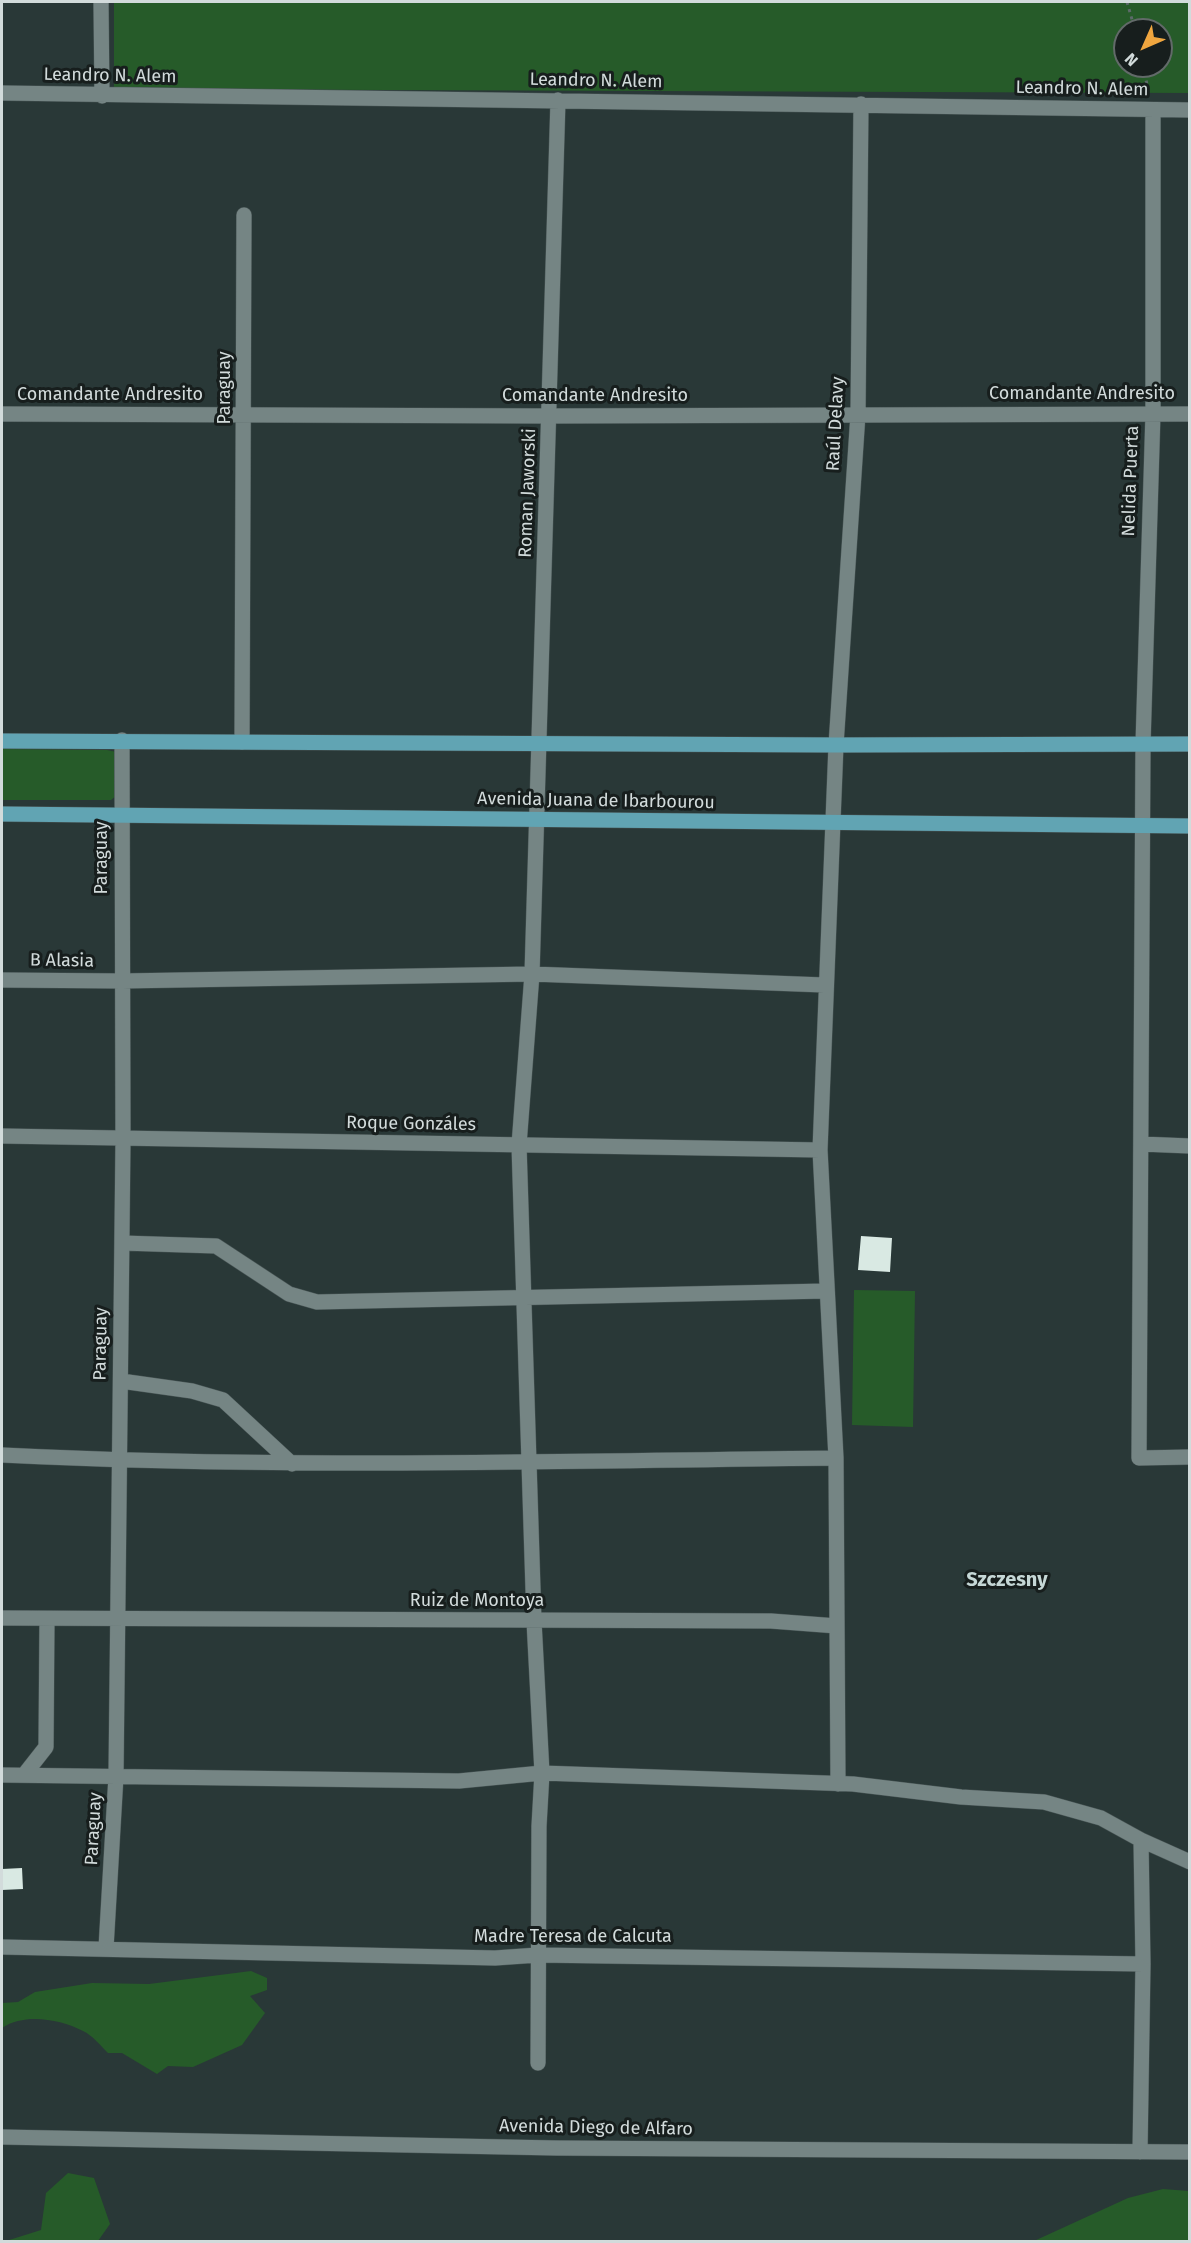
<!DOCTYPE html>
<meta charset="utf-8">
<style>
body{margin:0}
#map{position:relative;width:1191px;height:2243px;overflow:hidden;background:#293837;font-family:"Fira Sans",sans-serif}
canvas{display:block}
.frame{position:absolute;inset:0;border:3px solid #d2dbdb;pointer-events:none}
.north{position:absolute;left:1113px;top:18px;width:60px;height:60px;box-sizing:border-box;background:#171e1d;border:2px solid #626a69;border-radius:50%;rotate:225deg;font-size:16px;font-weight:700;line-height:24px;text-align:center;color:#d2dbdb}
.north::after{content:'';display:block;margin:auto;width:21px;height:27px;background:#f0a63f;clip-path:polygon(50% 0,100% 100%,50% 72%,0 100%)}
</style>
<div id="map">
<canvas width="1191" height="2243"></canvas>
<div class="frame"></div>
<div class="north">N</div>
</div>
<script>
const ctx = document.querySelector('canvas').getContext('2d');
ctx.lineJoin = 'round';
function fillPath(path, color) { ctx.fillStyle = color; ctx.fill(path, 'evenodd'); }
function stroke(path, color, width, dash) { ctx.strokeStyle = color; ctx.lineWidth = width; ctx.lineCap = dash ? 'butt' : 'round'; ctx.setLineDash(dash || []); ctx.stroke(path); }
function label(font, color, halo, rows, align = 'center') {
  ctx.font = font + ' "Fira Sans",sans-serif'; ctx.lineWidth = 6; ctx.setLineDash([]); ctx.textBaseline = 'middle'; ctx.strokeStyle = halo; ctx.fillStyle = color; for (const [text, x, y, turn = 0] of rows) {
    ctx.save(); ctx.translate(x, y); ctx.rotate((+turn || 0) * Math.PI / 180); ctx.textAlign = isNaN(turn) ? turn : align; if (halo) ctx.strokeText(text, 0, 0); ctx.fillText(text, 0, 0); ctx.restore();
  }
}
const green = new Path2D(`
 M114,2H1189V93L114,89ZM1125,30H1161V66H1125Z
 M2,749L107,750L121,753L123,790L111,800H2Z
 M854,1290L915,1291L913,1427L852,1425Z
 M251,1971L267,1978V1990L250,1996L265,2013L242,2045L193,2067L168,2066L157,2074L122,2053H108C101,2046 92,2035 83,2031C59,2019 25,2013 2,2028V2003L18,2002L35,1992L92,1983L149,1984Z
 M68,2173L94,2178L110,2224L98,2241H6L41,2230L46,2193Z
 M1163,2189L1189,2191V2241H1034L1128,2198Z`);
const building = new Path2D(`
 M861,1236L892,1238L890,1272L858,1270Z
 M22,1868L23,1889L2,1890V1869Z`);
const path = new Path2D(`
 M1127,2L1135,30
 M1143,66L1149,94`);
const minor = new Path2D(`
 M101,2L102,96
 M2,93L1190,110
 M1153,110V413L1143,744L1139,1458L1190,1457
 M2,414L549,416L1190,414
 M242,742L244,215
 M2,980L122,981L532,974L824,985
 M2,1136L820,1150
 M1141,1144L1190,1146
 M122,1243L216,1246L289,1294L317,1302L826,1291
 M121,1381L192,1391L223,1400L292,1464
 M2,1455C279,1469 558,1461 836,1458
 M2,1618L771,1621L837,1626
 M2,1775L459,1781L542,1773L853,1784L961,1797L1044,1802L1101,1818L1141,1840L1190,1862
 M24,1775L46,1747L47,1619
 M838,1784L836,1458L820,1150L836,745L858,414L861,104
 M2,1947L495,1958L538,1955L1143,1964
 M106,1948L116,1776L123,1140L122,740
 M538,2063L539,1826L542,1773L534,1621L519,1145L532,974L558,100
 M2,2137L556,2148L1190,2152
 M1140,2152L1143,1964L1141,1840`);
const major = new Path2D(`
 M2,741L836,745L1190,744
 M2,814L1190,826`);
const streetNames = [
 ["Leandro N. Alem",110,76,1],
 ["Leandro N. Alem",596,81,1],
 ["Leandro N. Alem",1082,89,1],
 ["Paraguay",225,388,-90],
 ["Comandante Andresito",1082,394],
 ["Comandante Andresito",110,395],
 ["Comandante Andresito",595,396],
 ["Raúl Delavy",836,424,-87],
 ["Nelida Puerta",1131,481,-88],
 ["Roman Jaworski",528,493,-88],
 ["Avenida Juana de Ibarbourou",596,801,1],
 ["Paraguay",102,858,-90],
 ["B Alasia",62,961,1],
 ["Roque Gonzáles",411,1124,1],
 ["Paraguay",101,1344,-89],
 ["Ruiz de Montoya",477,1601],
 ["Paraguay",94,1829,-87],
 ["Madre Teresa de Calcuta",573,1937],
 ["Avenida Diego de Alfaro",596,2128,1]
];
const neighbourhoodNames = [
 ["Szczesny",1007,1580]
];
fillPath(green, '#265b29');
fillPath(building, '#d9e9e3');
stroke(minor, '#475454', 16);
stroke(major, '#475454', 16);
stroke(path, '#5d6a6a', 3, [3, 4.5]);
stroke(minor, '#758584', 15);
stroke(major, '#61a4b3', 15);
label('18px', '#d2dbdb', '#171e1d', streetNames);
label('bold 20px', '#c5d7d6', '#171e1d', neighbourhoodNames);
</script>
